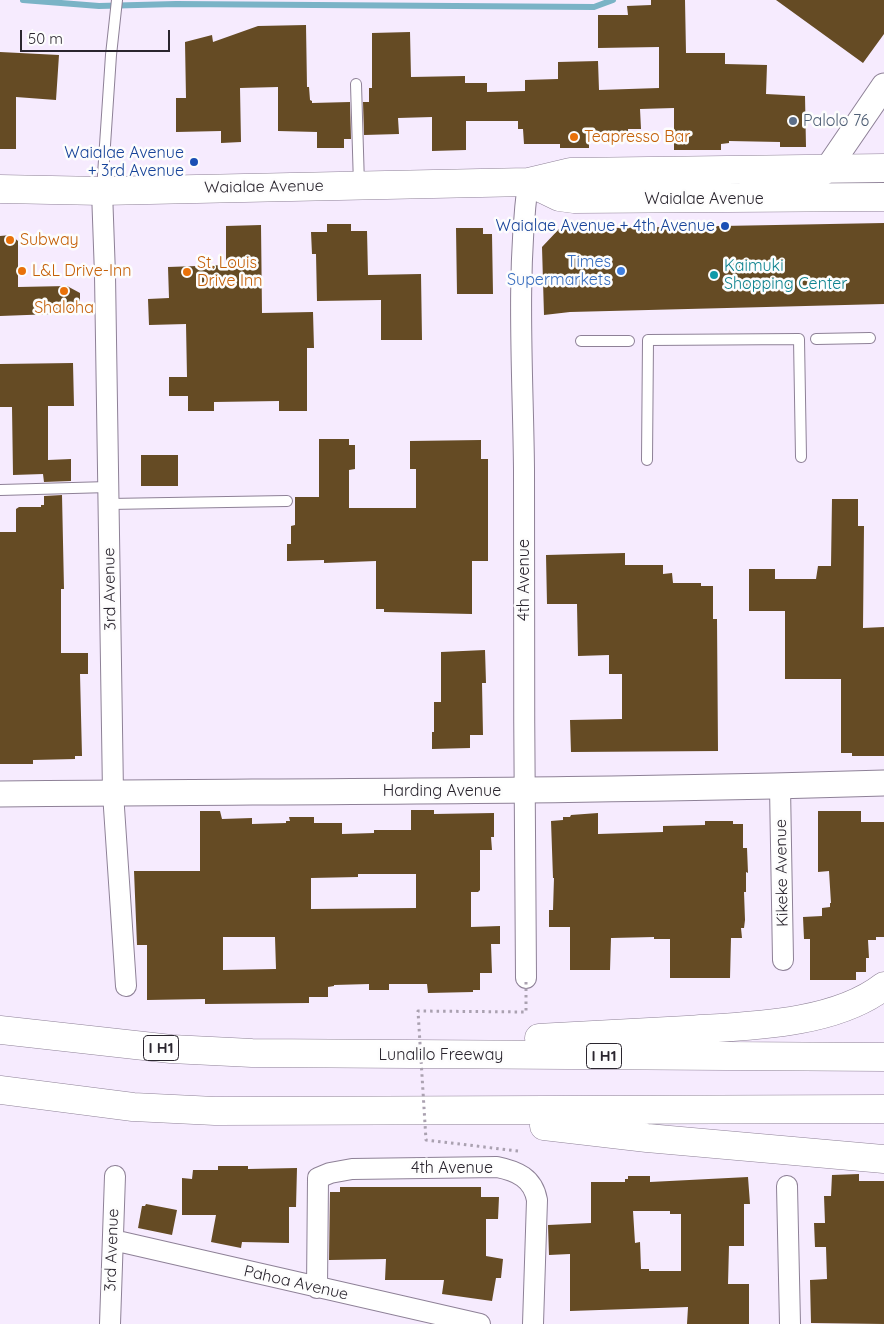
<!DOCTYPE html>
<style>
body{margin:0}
#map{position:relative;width:884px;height:1324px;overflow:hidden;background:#f6ebfe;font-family:Quicksand,sans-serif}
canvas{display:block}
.scale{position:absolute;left:20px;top:30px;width:150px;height:22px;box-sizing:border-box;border:2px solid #2a252e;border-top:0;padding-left:6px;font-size:15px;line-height:18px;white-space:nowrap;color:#2a252e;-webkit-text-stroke:4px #fdfdfd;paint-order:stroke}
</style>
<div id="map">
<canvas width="884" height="1324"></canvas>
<div class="scale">50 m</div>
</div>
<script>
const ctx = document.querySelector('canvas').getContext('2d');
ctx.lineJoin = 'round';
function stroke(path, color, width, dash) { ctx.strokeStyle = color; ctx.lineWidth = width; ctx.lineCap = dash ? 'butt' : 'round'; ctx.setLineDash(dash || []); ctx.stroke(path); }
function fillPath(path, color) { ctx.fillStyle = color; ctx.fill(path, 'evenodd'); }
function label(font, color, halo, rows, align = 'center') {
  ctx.font = font + ' Quicksand,sans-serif'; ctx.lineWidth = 5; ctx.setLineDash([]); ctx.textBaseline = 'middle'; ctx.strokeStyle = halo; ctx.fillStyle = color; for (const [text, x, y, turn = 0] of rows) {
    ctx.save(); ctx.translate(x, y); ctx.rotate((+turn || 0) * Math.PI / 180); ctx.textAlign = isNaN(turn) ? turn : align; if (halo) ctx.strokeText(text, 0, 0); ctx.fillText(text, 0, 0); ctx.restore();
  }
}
const stream = new Path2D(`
 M23,0L99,6L176,4L594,7L613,0`);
const building = new Path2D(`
 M651,0H685L686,53H725V64L767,65L766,94L805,96L806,147H780V142L729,141V143L721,144V150H674V108L640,109L641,129H628V134H589V148H560V144H524L523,129H518V121H466V150L432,151V117L398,118L399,134L364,135L363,102H369V88H372V33L410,32L411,77L465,76V83H487V92L525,91V80L558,79V62L598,61L599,90L659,88V47L598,48V15H628L627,6L651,5Z
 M776,0H884V34L863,63Z
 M306,25L307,87H309L310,100L312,101V103L350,102L351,139H344V148H317V132L278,131V87L240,88L241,142L221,143V131L176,132V98H186L185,42L212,35L213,42L258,26Z
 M0,52L59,55L56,100L16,97V149H0Z
 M884,223V304L570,312L544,315L542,247L559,229Z
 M327,224H351V231H367L368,275L421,274L422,340H381V300L317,301L316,254H312L311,232H327Z
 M261,225L262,313L313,312L314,348H307V411H279V401L214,402V411H188V396H169V377H187L186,324L149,325L148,299L169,298L168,267L226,265V226Z
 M456,228H483V234H492L493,294H457Z
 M11,235L18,241V287L67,286L80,293V313L0,316V236Z
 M73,363L74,406H48V460L71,459V481L44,482L43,474L13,475L12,407H0V364Z
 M319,439H349V445H355V469L349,470V508H416V469H410V441L481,440V459H488V561H472V614L384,612V609H376V561L324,563V560L287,561V544H291V526L295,525V497H319Z
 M141,455H178V486H141Z
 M62,495L64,589H61V653H88V674H80L82,756H75V759L33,760V764H0V532H16V509L19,507H41V505H44V496Z
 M832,499H858V526H864L863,628L884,627V756H852V753H841V679H785V611H749V569H775V579H816L818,566H831Z
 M625,553V565H663V574L672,573L673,583H701V586H713V619H717L718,751L571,752L570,720L622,719V674H609V655L578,656L577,604H547L546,555Z
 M485,650L486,683H482L483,735H470V748L432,749V732H434V702H441V652Z
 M411,810H434V814L494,813V837H491L492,850H480V890L478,892H471V927L500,926V944H491L492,973H480V990H473V992L428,993L427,984H389V990H369V984L334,985V986L328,987V997H309V1003L205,1004V999L147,1000V945H137L134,871H200V811H220L222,819L252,818V824L286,823V821H290L289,817H314V823H342V834L374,833V830H411ZM358,874H416V908L311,909V878L358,877ZM223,937H275L276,969L223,970Z
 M818,811H861V822H884V937H876V940H868L869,958H866V972H856V980H810V939H804L803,917L822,916V908L830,907V903H831L829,871L818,872Z
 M598,813V834L663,832V826L705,825V821H733V824H743V848H747L748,873L746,872V892H744L745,920L744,928H741L742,938H731L730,978H670V939H654V937L611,938L610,970H570V927H549V910H553L554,878H553L551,821L563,820V817H570L571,815Z
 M218,1166H248V1169L297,1168L296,1207H289V1243L242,1242L241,1248L211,1242L216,1215H182V1178L192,1179L193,1170H218Z
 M859,1174V1181H884V1324L811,1323L810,1280L827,1279L826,1247H815L814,1223H825L824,1196H831L832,1175Z
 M628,1176H650V1182L748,1177L750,1204H744V1246H729L728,1284H749V1324H687L688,1307L570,1311V1254L549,1255L548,1225L591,1223V1182H625V1179H628ZM633,1211H670V1214H681V1271H649V1269H641L640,1242L635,1243Z
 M340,1187H481V1197H499L498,1219H486V1256L503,1259L501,1278H496L492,1301L442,1294L444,1280H385L386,1259L329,1260L330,1192H340Z
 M146,1204L177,1210L172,1235L138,1228L142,1206H145Z`);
const service = new Path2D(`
 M356,84L359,185
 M102,190L111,55L117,0
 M816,339L870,338
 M581,341H629
 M647,460L648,340L799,339L801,457
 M0,490L109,487
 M109,504L287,501`);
const minor = new Path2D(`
 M102,191L105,275L113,793L126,986
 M780,787L783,960
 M526,978C524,808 524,639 524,469C523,374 516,277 528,182
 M787,1186L790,1324
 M113,1240L480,1324
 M317,1288L318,1178L330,1173L352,1169L497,1167C517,1171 533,1178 537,1200L533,1324
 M110,1324L115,1176`);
const tertiary = new Path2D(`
 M752,183C780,183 807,190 828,168L884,86
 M0,794C295,791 589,792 884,783`);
const primary = new Path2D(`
 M528,182L559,197L574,199L884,197
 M0,189L102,191L528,182L570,172L884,168`);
const motorway = new Path2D(`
 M0,1030L171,1049L252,1053L884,1057
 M539,1038C588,1035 637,1033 687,1030C748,1026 834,1025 884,986
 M0,1090L133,1107L215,1111L884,1109
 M544,1126L647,1138L884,1159`);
const pathBridge = new Path2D(`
 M518,1151L426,1140L418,1011L526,1012V978`);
const markers = [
 [793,121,5,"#5c6f8a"],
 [574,137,5,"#e8710a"],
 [194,162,5,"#1a4fb4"],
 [725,226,5,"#1a4fb4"],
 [10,240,5,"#e8710a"],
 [22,271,5,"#e8710a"],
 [621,271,5,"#3f7fe0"],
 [187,272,5,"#e8710a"],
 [714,275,5,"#0f9aa8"],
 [64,291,5,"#e8710a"]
];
const shields = [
 [161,1048,35],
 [604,1056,35]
];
const shieldNames = [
 ["I H1",161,1048],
 ["I H1",604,1056]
];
const serviceNames = [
 ["Palolo 76",803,121]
];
const foodNames = [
 ["Teapresso Bar",584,137],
 ["Subway",20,240],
 ["St. Louis",197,263],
 ["Drive Inn",197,281],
 ["L&L Drive-Inn",32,271],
 ["Shaloha",64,308,"center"]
];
const transitNames = [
 ["Waialae Avenue",184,153],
 ["+ 3rd Avenue",184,171],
 ["Waialae Avenue + 4th Avenue",715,226]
];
const streetNames = [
 ["Waialae Avenue",264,187,-1],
 ["Waialae Avenue",704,199],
 ["4th Avenue",524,580,-90],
 ["3rd Avenue",110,589,-91],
 ["Harding Avenue",442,791],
 ["Kikeke Avenue",782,873,-91],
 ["Lunalilo Freeway",441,1055],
 ["4th Avenue",452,1168],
 ["3rd Avenue",112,1250,-88],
 ["Pahoa Avenue",296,1283,13]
];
const shopNames = [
 ["Times",611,262],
 ["Supermarkets",611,280]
];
const cultureNames = [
 ["Kaimuki",724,266],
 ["Shopping Center",724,284]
];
stroke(stream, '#7ab3c6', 6);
fillPath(building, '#654b24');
stroke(service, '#8e8197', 12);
stroke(minor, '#8e8197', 22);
stroke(tertiary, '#8e8197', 27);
stroke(primary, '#8e8197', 29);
stroke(motorway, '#8e8197', 29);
stroke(service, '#fff', 10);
stroke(minor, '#fff', 20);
stroke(tertiary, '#fff', 25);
stroke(primary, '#fff', 28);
stroke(motorway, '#fff', 28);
stroke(pathBridge, '#aaa1b0', 3, [2.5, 4]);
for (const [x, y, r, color] of markers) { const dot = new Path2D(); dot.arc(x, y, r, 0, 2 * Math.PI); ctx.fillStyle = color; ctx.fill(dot); stroke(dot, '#fdfdfd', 2); }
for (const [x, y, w] of shields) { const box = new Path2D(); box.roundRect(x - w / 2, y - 12.5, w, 25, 4); ctx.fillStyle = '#fdfdfd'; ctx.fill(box); stroke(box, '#2a252e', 1); }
label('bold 15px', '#2a252e', null, shieldNames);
label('16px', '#4e5e75', '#fdfdfd', serviceNames, 'left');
label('16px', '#c56008', '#fdfdfd', foodNames, 'left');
label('16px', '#164399', '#fdfdfd', transitNames, 'right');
label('16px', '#2a252e', '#fdfdfd', streetNames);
label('16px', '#366cbe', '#fdfdfd', shopNames, 'right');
label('16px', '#0d838f', '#fdfdfd', cultureNames, 'left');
</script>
